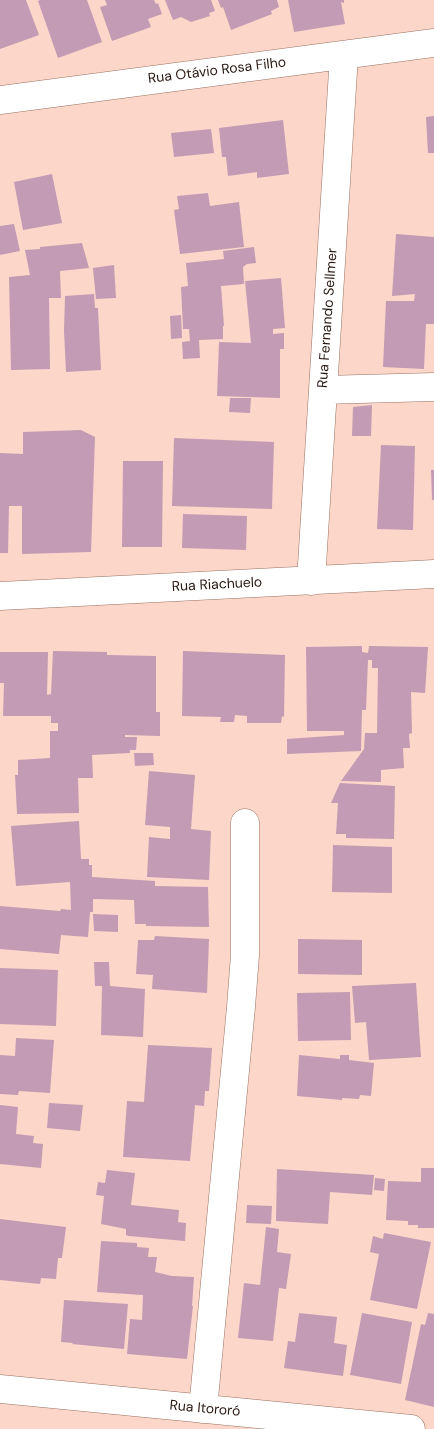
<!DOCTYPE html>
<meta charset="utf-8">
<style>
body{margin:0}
canvas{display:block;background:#fcd6c8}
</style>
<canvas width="434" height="1429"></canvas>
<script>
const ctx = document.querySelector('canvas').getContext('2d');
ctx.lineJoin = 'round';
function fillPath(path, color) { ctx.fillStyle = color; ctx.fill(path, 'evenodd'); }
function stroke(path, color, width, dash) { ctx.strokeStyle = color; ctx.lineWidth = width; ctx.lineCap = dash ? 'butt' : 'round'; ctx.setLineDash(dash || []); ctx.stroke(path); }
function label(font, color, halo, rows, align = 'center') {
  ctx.font = font + ' "DM Sans",sans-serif'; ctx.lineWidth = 5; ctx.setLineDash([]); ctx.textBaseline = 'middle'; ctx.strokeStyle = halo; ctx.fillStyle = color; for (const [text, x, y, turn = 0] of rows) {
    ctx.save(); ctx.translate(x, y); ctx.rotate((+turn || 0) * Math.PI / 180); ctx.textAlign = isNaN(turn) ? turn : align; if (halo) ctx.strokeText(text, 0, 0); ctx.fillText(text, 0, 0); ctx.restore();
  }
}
const building = new Path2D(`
 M0,0H26L39,35L0,49Z
 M40,0H87L102,42L58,58L38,1Z
 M105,0H154L156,4L158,3L162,14L148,19L151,27L112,41L100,7L107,5Z
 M165,0H211L215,11L209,13L210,16L191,22L181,17L173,20Z
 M218,0H277L279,7L271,11L272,14L231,30L223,7L221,8Z
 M288,0H344V3L341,2L345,24L294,32Z
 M434,116V153H428L426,117Z
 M283,120L289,174L257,178V172L228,176L226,157H222L219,128Z
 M211,129L214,153L174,157L171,133Z
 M52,174L62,223L23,230L14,182Z
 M208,193L210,206L239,202L244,247L180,254L174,210L179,209L177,196Z
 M14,224L20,251L0,255V226Z
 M396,234L434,237V324H426L424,369L383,367L386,301H414L415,294L392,296Z
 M82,243L89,268L60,271L61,298H49L50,369L11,370L9,277L30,275L25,250L40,249V247Z
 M254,247L256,263L247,264L243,267L244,284L221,286L224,326H223V339L199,340L200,358L183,359L182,342L190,341L189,329H183L181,287L188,286L186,263L224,259L223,251Z
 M114,265L116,298L96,299L93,268Z
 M281,278L285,328L273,329V334L284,333V349H280V398L217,396L219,342L251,343L245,281Z
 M94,294L95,308H98L101,370L66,372L64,331L65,296Z
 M181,315L182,338L171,339L170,316Z
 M230,398H251L250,413L229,412Z
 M372,405L371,436H352L353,407Z
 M81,430L95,437L91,552L22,554V506H9L8,553H0V453L23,454V432Z
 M174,438L274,442L272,509L172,506Z
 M381,445L415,446L413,530L377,529Z
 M123,461H163L162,547H122Z
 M431,470H434V500H432Z
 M183,514L247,516L246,550L182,548Z
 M362,646V652L368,653L369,646L428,647L425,693L411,692L412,733L409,734L410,748H403L404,768L381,770V782L341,781L364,749L365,733H377L378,668H372V660H368L366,710H362L361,751L287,754V739L344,735V731H307L306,647Z
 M53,651L107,652V655L156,656V712H160V736L125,735V737H137L136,750H130V753L92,755L93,778H78L79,813L17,814L15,775H18V760L50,758V731H58V723H51V716H3L4,683H0V652H48L47,695L51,694Z
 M183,651L285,655L284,717L282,716L281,723H247V716L235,715L234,722H220L221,717L182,716Z
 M134,753H153L154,765L135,766Z
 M149,771L195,775L191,829L211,831L209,880L147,877L149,837L170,839V827L145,825Z
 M340,783L395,786L394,839L346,838V834H336L338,803H331Z
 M79,821L81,859H89V865H92V877L155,881V886L208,887L209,927L146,926V924H135L134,900L93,899V912H90L88,937L61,935L59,954L0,949V906L60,911L61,909L71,910L70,882L16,886L11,826Z
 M333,845L392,847V893L332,892Z
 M93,914L118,915V932L94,931Z
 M155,936L209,939L207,993L152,989L153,975L136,974L138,940H154Z
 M298,939L362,940V975L298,974Z
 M94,962H109L110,986L145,989L143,1037L101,1035L102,986H95Z
 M0,968L58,970L56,1026L0,1024Z
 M416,983L421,1057L369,1060L366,1022L355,1023L352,986Z
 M350,992L351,1040L298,1041L297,993Z
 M16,1038L54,1040L50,1093L19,1091L18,1095L0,1094V1055L15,1056Z
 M148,1045L212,1048L209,1091H205L204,1106L195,1105L190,1161L123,1157L127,1101L144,1102Z
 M299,1055L340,1059V1055H349V1060L374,1063L371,1096L360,1095L359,1099L342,1098V1100L297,1096Z
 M49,1103L83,1105L80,1131L47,1128Z
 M0,1105L18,1107L16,1134L34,1136L33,1143L43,1144L41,1168L0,1164Z
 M421,1168H434V1228H418V1225H408V1221L386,1220L388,1181L421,1182Z
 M277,1169L374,1175L372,1195L330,1192L328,1224L276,1221Z
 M107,1170L135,1173L131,1205L179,1210L178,1222L186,1223L185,1241L129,1236L126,1235V1229L101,1224L104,1196L96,1195L98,1182L105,1183Z
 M375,1178L385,1179L384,1191L374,1190Z
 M247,1205L272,1206L271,1224L246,1223Z
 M0,1219L66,1227L62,1258H58L56,1279L41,1278L40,1284L0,1280Z
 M266,1227L279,1229L277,1252L291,1254L286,1289L279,1288L273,1341L238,1338L244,1283L260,1285Z
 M384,1233L431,1242L417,1309L370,1300L379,1254L370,1252L373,1236L383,1239Z
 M101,1241L137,1243V1247L149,1248L148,1257H157L155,1272L172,1276L194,1277L192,1306H193L187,1359L127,1354L130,1319L142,1320L143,1295L97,1292Z
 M64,1300L128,1304L124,1349L72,1344L73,1343L61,1342Z
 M299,1313L337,1317L334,1343L347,1345L343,1376L284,1368L288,1341L295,1342Z
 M362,1313L412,1322L401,1384L350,1375Z
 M428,1313L434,1314V1407L405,1400L421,1324L425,1325Z`);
const minor = new Path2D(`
 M0,100L434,43
 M323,390L434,387
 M311,581L344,55
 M0,596L434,574
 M0,1389L411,1429
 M203,1409L241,1007L245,955V823`);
const streetNames = [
 ["Rua Otávio Rosa Filho",217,71,-7],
 ["Rua Fernando Sellmer",328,318,-86],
 ["Rua Riachuelo",217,585,-3],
 ["Rua Itororó",205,1409,5]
];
fillPath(building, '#c39bb4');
stroke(minor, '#9b7162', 29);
stroke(minor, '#fff', 28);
label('14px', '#291812', '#fff', streetNames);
</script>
